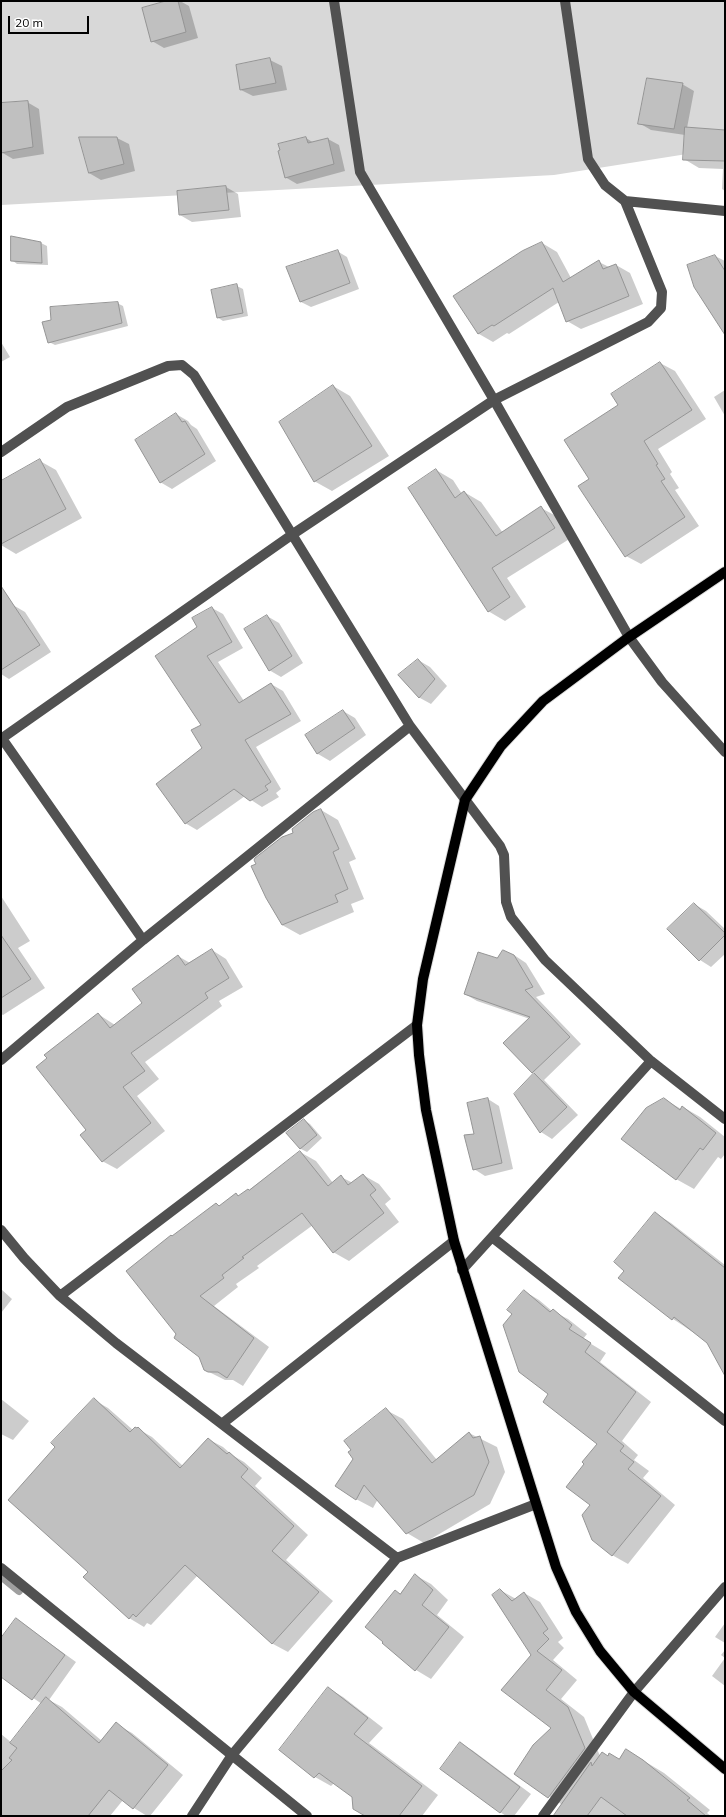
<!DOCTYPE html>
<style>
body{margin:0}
#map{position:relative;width:726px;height:1817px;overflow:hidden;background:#fff;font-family:Mulish,sans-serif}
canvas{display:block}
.frame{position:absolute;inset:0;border:2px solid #000;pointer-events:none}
.scale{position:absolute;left:8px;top:16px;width:81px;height:18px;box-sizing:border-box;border:2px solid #000;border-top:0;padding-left:5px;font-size:12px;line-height:14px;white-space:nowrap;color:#000;-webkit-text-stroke:3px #fff;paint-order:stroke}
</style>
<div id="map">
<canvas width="726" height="1817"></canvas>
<div class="frame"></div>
<div class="scale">20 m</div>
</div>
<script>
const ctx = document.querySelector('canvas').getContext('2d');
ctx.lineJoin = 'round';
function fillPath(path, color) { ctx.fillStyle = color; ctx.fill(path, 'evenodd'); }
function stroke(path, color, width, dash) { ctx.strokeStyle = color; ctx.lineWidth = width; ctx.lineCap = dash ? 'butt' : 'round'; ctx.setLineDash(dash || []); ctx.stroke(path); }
const green = new Path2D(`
 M1,1H725V148L554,175L1,205Z`);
const shadow = new Path2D(`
 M169,1H180L189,6L198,38L164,48L152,41Z
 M270,60L282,66L287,90L253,96L241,90Z
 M682,84L694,91L687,128L724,131V125H725V191L722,189L723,169L699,168L684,159L685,135L651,130L639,123Z
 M27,102L39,109L44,154L13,159L1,152V104Z
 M117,138L129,144L135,171L101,180L89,173Z
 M306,138L314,143L328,139L339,145L345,171L297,184L285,177Z
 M226,187L238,194L241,217L192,222L180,215L178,192Z
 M41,243L47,246L48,265L17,264L12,260Z
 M542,243L557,252L571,278L599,262L609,267L616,265L630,273L643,304L581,329L567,321L559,302L509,334L507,333L493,342L479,334L455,296Z
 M337,251L347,257L359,289L311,307L301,302L287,268Z
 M715,256L725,261V333Z
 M237,286L243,289L248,316L223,321L217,317Z
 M117,303L123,306L128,326L55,345L49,342L52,320Z
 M1,342L10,357L1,362Z
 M660,363L675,371L706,419L658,449L672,472L670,474L679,488L675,490L699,526L641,564L626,556L590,479Z
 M333,386L350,396L389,456L332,491L314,481Z
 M725,390V416L714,397Z
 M176,414L188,421L191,425L197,429L216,461L172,489L160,482Z
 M40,461L56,470L82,518L16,554L1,545V482Z
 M436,470L453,480L462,494L464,492L481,502L503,533L541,508L558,517L571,538L507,578L526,607L505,621L488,611Z
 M13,605L25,612L51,652L9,679L1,674V613Z
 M212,608L223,614L243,648L218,662L244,701L271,684L283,691L301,721L256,747L281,789L276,793L279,797L262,807L245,796L197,830L185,823L203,748L198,627Z
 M267,616L279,623L303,663L281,677L269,670Z
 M418,660L430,667L447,686L431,704L420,698L399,676Z
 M343,711L355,718L366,735L330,761L318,754L306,735Z
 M321,810L338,820L356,859L349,862L364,899L351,904L354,912L300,935L282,925L258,864Z
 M1,896L30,941L18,948L45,988L3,1015L1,1014Z
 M694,904L706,911L725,929V954L711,967L700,960Z
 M212,950L226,959L243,987L219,1001L222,1006L145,1062L159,1079L137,1096L165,1131L117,1169L102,1161L87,1130L98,1014L115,1025L143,1003L178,956L190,963Z
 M514,955L526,963L545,994L536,997L581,1044L544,1080L578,1115L552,1139L541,1132L515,1094L535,1073L533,1072L530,1019L477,1001L465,994L497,959Z
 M488,1099L499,1106L513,1169L485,1176L474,1169L475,1135Z
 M664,1099L681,1109L683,1107L700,1117L725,1137V1154L721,1159L718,1157L694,1189L676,1179Z
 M304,1120L310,1124L322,1138L307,1152L301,1149L287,1133Z
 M300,1152L316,1161L333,1183L341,1177L353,1183L363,1175L379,1184L391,1199L385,1204L399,1222L349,1261L333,1252L313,1225L257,1266L259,1268L236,1284L238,1287L214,1306L269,1347L243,1386L233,1380H225L205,1370L200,1357L178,1334L173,1237L217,1204L220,1206L236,1194L240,1196L250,1191Z
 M655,1213L671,1223L725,1265V1361L708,1342L673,1319L625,1270Z
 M1,1289L12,1299L1,1313Z
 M524,1291L539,1300L552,1311L568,1319L587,1334L583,1339L606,1353L600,1362L651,1402L622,1441L638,1455L634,1460L649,1471L643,1478L675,1505L628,1564L612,1555L591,1505L585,1464L598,1443L550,1394L513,1314Z
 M1,1399L29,1421L13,1440L1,1434Z
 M94,1400L108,1408L133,1430L138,1429L152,1437L183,1466L208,1439L223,1447L232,1455L244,1462L262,1478L255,1486L308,1535L286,1560L333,1601L288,1652L273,1644L198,1575L151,1625L147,1623L144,1627L129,1618L89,1572L57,1447Z
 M386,1410L403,1419L437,1460L469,1433L497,1447L505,1472L490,1504L424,1543L407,1533L378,1499L373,1508L356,1499Z
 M415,1575L431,1584L448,1600L437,1615L464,1637L431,1679L416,1670L400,1594Z
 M500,1590L516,1599L524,1593L540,1602L563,1638L558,1642L564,1648L553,1660L577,1680L561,1699L584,1717L600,1756H608L620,1761L626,1750L664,1773L710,1810L707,1813L711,1816H554L561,1806V1804L516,1774L552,1728L532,1655Z
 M16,1619L76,1662L49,1700L62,1707L102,1741L116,1724L132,1733L183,1775L150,1816H147L134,1808L123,1800L110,1816H1V1734L12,1743L42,1704L1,1676V1639Z
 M725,1623V1643L715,1637Z
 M725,1650V1686L712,1676L725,1658L721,1655Z
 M328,1688L343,1697L383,1728L369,1743L438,1795L422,1816H367L353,1797L334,1783L331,1786L315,1777L280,1750Z
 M460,1744L472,1750L531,1794L514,1816H506L500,1812Z`);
const stream = new Path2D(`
 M2,1577L19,1591`);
const building = new Path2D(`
 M166,1H178L186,32L151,42L142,8Z
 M270,58L276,83L240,90L236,65Z
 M647,78L683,83L674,129L638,124Z
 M28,101L33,147L1,153V103Z
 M685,127L725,130V161L683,160Z
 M79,137H117L124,164L89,173Z
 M306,137L308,143L328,138L334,164L285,178L278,151L280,150L278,144Z
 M226,186L229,210L179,215L177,191Z
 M11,236L41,242L42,263L11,261Z
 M542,242L563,282L599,260L603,269L616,264L629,296L566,322L553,288L494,326L492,325L478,334L453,296L522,251Z
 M338,250L350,283L300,302L286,267Z
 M715,255L725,271V335L694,287L687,265Z
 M237,284L243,313L217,318L211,290Z
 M118,302L122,323L48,343L42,322L51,320L50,307Z
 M660,362L692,410L644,441L658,464L656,465L665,479L661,481L685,517L625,557L578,486L589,479L564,440L618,405L611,394Z
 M333,385L372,446L314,482L279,422Z
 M176,413L182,422L185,421L205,454L160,483L135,440Z
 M40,459L66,509L1,544V481Z
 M436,469L455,498L464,491L496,536L541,506L555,528L492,568L510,597L488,612L408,488Z
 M1,586L40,645L1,670Z
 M212,607L232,642L207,656L239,703L271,683L291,714L245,740L271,782L265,786L268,790L250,801L234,789L185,824L156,784L202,748L191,730L201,725L155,656L197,627L192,618Z
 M267,615L292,656L269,671L244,629Z
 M418,659L435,679L419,698L398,675Z
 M343,710L355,728L317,754L305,735Z
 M321,809L339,849L333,852L348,889L335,895L338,902L282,925L266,898L251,866L256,864L254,860L255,858L282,837L293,833L292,829L313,812Z
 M694,903L725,933V935L699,961L667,929Z
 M1,935L31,979L1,998Z
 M212,949L229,978L205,993L208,998L131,1053L145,1071L123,1087L151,1123L102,1162L80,1135L86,1130L36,1067L47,1058L44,1055L98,1013L110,1028L142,1003L132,989L178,955L185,965Z
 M503,950L514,955L533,987L525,990L570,1037L532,1073L503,1043L530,1017L464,994L478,952L497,958Z
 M534,1073L567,1107L540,1133L514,1094Z
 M488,1098L502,1163L473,1170L464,1135L474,1134L467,1103Z
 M664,1098L680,1110L682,1106L716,1133L703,1150L700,1148L676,1180L621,1139L646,1108Z
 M304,1119L317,1135L300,1149L286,1133Z
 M300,1151L328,1186L341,1175L348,1185L363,1174L376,1190L370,1195L384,1213L333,1253L302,1213L242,1257L244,1258L222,1275L224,1278L200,1296L254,1338L227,1378L218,1372H208L204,1370L199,1357L174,1338L176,1334L126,1271L171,1235L172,1236L216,1203L219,1206L236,1193L238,1196L248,1189L249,1190Z
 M655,1212L725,1268V1376L707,1343L674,1317L672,1320L618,1278L624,1271L614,1262Z
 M524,1290L550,1312L553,1309L572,1325L569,1329L591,1343L585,1352L636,1392L607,1432L624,1446L620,1451L634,1462L628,1469L661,1496L612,1556L592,1540L582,1515L590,1505L566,1487L584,1464L582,1462L597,1444L543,1402L548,1394L519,1372L503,1325L512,1314L507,1310Z
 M94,1398L130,1432L135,1427L137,1428L138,1427L180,1468L208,1438L227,1454L229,1452L248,1469L241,1477L294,1526L272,1551L319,1592L272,1644L185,1565L136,1617L133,1614L129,1619L83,1577L88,1572L8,1500L55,1447L51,1443Z
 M386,1408L432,1463L469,1432L473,1438L480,1436L489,1462L474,1495L406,1534L364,1485L356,1500L335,1486L353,1459L348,1452L351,1450L344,1441Z
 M415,1574L433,1590L422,1605L449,1627L415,1671L382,1643L383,1642L365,1627L395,1590L400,1594Z
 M500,1589L512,1601L524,1592L548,1629L543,1633L549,1639L537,1651L562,1670L546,1690L568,1707L585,1748L548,1798L514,1774L533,1745L551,1728L501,1690L531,1655L492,1595Z
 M16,1618L65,1655L32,1700L1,1677V1638Z
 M328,1687L368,1718L354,1734L422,1786L399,1816H365L353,1809L352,1797L319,1773L314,1778L279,1750Z
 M46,1697L99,1743L116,1722L168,1765L133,1809L109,1790L88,1816H1V1771L12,1760L9,1758L17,1748L10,1743Z
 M460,1742L520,1787L500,1813L440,1769Z
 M626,1749L643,1760L690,1798L687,1800L706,1816H627L601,1797L587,1816H553L591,1762L592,1766L602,1752L608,1756L609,1753L619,1759Z`);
const minor = new Path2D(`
 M334,1L360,172L494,400L629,637L662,682L725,752
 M565,1L588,159L605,185L625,201L725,211
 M1,452L67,407L168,366L182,365L194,375L410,726L500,846L504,855L506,902L511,917L545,960L651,1061L725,1119
 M1,737L143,940
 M1,739L293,534L494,400L648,322L661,308L662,292L625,201
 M1,1060L143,940L410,726
 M1,1230L24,1258L60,1296L116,1343L397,1558
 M492,1237L651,1061
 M462,1270L492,1237L725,1421
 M60,1296L417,1025
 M223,1423L454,1241
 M1,1568L307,1816
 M192,1816L232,1755L397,1558L536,1504
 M543,1816L634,1692L725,1587`);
const major = new Path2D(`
 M725,572L629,637L543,701L501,746L465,800L423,979L417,1025L419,1055L426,1110L454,1241L556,1567L576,1612L600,1651L634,1692L725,1769`);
fillPath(green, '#d8d8d8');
fillPath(shadow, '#0003');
stroke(stream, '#9f9f9f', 8);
fillPath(building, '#c0c0c0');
stroke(building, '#959595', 1);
stroke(major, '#dbdbdb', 12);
stroke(minor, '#515151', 10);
stroke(major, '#000', 10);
</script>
